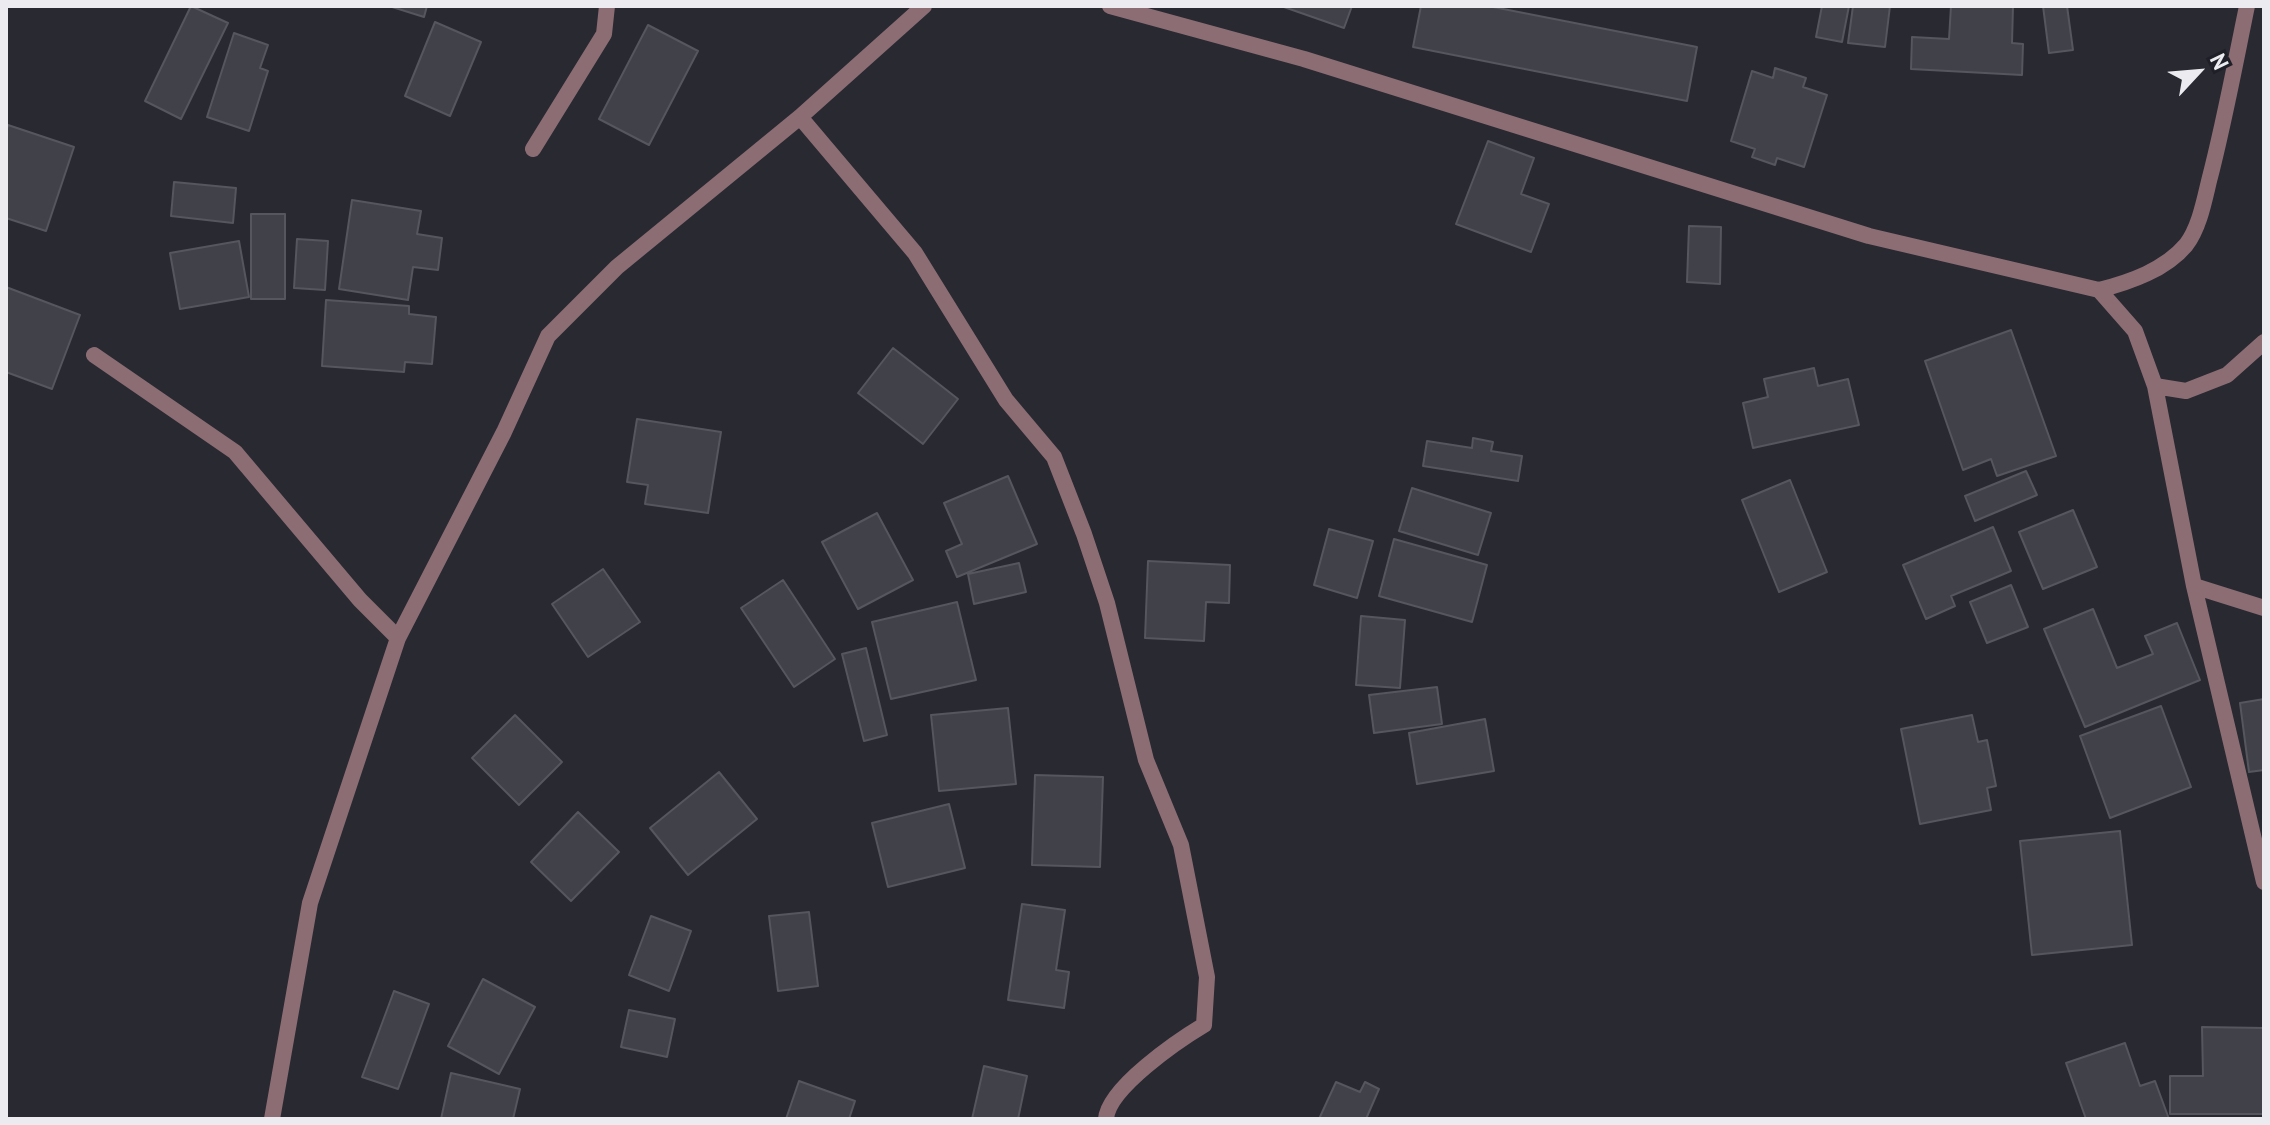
<!DOCTYPE html>
<style>
body{margin:0}
#map{position:relative;width:2270px;height:1125px;overflow:hidden;background:#292931;font-family:"PT Sans",sans-serif}
canvas{display:block}
.frame{position:absolute;inset:0;border:8px solid #ebebf0;pointer-events:none}
.north{position:absolute;left:2158px;top:32px;width:80px;height:80px;-webkit-text-stroke:6px #1f2027;paint-order:stroke;rotate:64deg;font-size:22px;font-weight:700;line-height:32px;text-align:center;color:#ebebf0}
.north::after{content:'';display:block;margin:auto;width:28px;height:36px;background:#ebebf0;clip-path:polygon(50% 0,100% 100%,50% 72%,0 100%)}
</style>
<div id="map">
<canvas width="2270" height="1125"></canvas>
<div class="frame"></div>
<div class="north">N</div>
</div>
<script>
const ctx = document.querySelector('canvas').getContext('2d');
ctx.lineJoin = 'round';
function fillPath(path, color) { ctx.fillStyle = color; ctx.fill(path, 'evenodd'); }
function stroke(path, color, width, dash) { ctx.strokeStyle = color; ctx.lineWidth = width; ctx.lineCap = dash ? 'butt' : 'round'; ctx.setLineDash(dash || []); ctx.stroke(path); }
const building = new Path2D(`
 M191,6L228,23L181,119L145,101Z
 M389,6H427L424,17Z
 M1281,6H1352L1344,28Z
 M1421,6H1488L1697,47L1687,101L1413,47Z
 M1822,6H1849L1842,42L1816,37Z
 M1853,6H1890L1885,47L1848,43Z
 M1951,6H2013L2012,43L2023,44L2022,75L1911,69L1912,37L1949,39Z
 M2043,6H2067L2073,50L2049,53Z
 M435,22L481,42L450,116L405,96Z
 M648,25L698,51L649,145L599,119Z
 M234,33L268,45L260,68L268,71L249,131L207,117Z
 M1775,68L1806,78L1803,87L1827,95L1804,167L1777,158L1775,165L1752,157L1755,149L1731,141L1752,71L1773,78Z
 M8,125L74,147L46,231L6,218V133Z
 M1488,141L1534,158L1521,194L1549,204L1531,252L1456,224Z
 M174,182L236,188L233,223L171,216Z
 M352,200L421,211L417,234L442,238L438,270L413,267L408,300L339,289Z
 M251,214H285V299H251Z
 M1689,226L1721,227L1720,284L1687,282Z
 M297,239L328,241L325,290L294,288Z
 M239,241L249,297L180,309L170,253Z
 M6,287L80,315L52,389L6,372Z
 M326,300L409,306V314L436,317L432,364L405,362L404,372L322,366Z
 M2011,330L2056,456L1997,476L1991,459L1963,470L1925,361Z
 M893,348L958,399L923,444L858,393Z
 M1814,368L1818,386L1848,379L1859,425L1753,448L1743,403L1768,397L1764,379Z
 M637,419L721,432L708,513L645,504L648,485L627,482Z
 M1473,438L1493,442L1491,451L1522,456L1518,481L1423,466L1427,441L1472,448Z
 M2026,471L2037,495L1975,521L1965,496Z
 M1008,476L1037,544L957,577L946,551L962,544L944,503Z
 M1790,480L1827,572L1779,592L1742,500Z
 M1412,488L1491,513L1478,555L1399,531Z
 M2073,510L2097,567L2043,589L2019,532Z
 M877,513L913,580L858,609L822,542Z
 M1993,527L2011,571L1951,596L1955,606L1926,619L1903,565Z
 M1329,529L1373,541L1357,598L1314,585Z
 M1394,539L1487,565L1472,622L1379,596Z
 M1148,561L1230,565L1229,603L1206,602L1204,641L1145,638Z
 M1019,563L1026,592L974,604L968,574Z
 M603,569L640,622L588,657L552,604Z
 M783,580L835,659L794,687L741,608Z
 M2011,585L2028,627L1987,643L1970,602Z
 M957,602L976,680L891,699L872,622Z
 M2093,609L2117,668L2153,654L2145,636L2177,623L2200,680L2085,727L2044,629Z
 M1361,616L1405,620L1400,688L1356,685Z
 M866,648L887,735L864,741L842,654Z
 M1437,687L1442,724L1374,733L1369,695Z
 M2264,699V770L2249,772L2240,703Z
 M2161,706L2191,787L2110,818L2080,736Z
 M1008,708L1016,784L939,791L931,715Z
 M515,715L562,762L519,805L472,758Z
 M1972,715L1978,742L1987,740L1996,786L1987,788L1991,810L1920,824L1901,729Z
 M1485,719L1494,771L1417,784L1409,733Z
 M719,772L757,819L688,875L650,828Z
 M1035,775L1103,777L1100,867L1032,865Z
 M949,804L965,868L888,887L872,823Z
 M578,812L619,852L571,901L531,862Z
 M2120,831L2132,945L2032,955L2020,841Z
 M1022,904L1065,910L1056,970L1069,972L1064,1008L1008,1000Z
 M809,912L818,986L778,991L769,916Z
 M651,916L691,931L669,991L629,975Z
 M483,979L535,1007L499,1074L448,1046Z
 M394,991L429,1004L398,1089L362,1077Z
 M629,1010L675,1019L667,1057L621,1047Z
 M2202,1027L2264,1028V1114H2170V1076H2203Z
 M2125,1043L2140,1086L2155,1081L2169,1119H2086L2066,1063Z
 M984,1066L1027,1076L1018,1119H972Z
 M451,1073L520,1089L513,1119H441Z
 M799,1081L855,1101L849,1119H786Z
 M1336,1082L1360,1092L1365,1082L1379,1089L1366,1119H1319Z`);
const street = new Path2D(`
 M1110,6L1304,59L1869,236L2099,290L2135,331L2155,386L2194,586L2264,882
 M800,117L915,253L1006,400L1054,457L1084,534L1107,603L1146,760L1181,845L1207,977L1204,1025C1179,1040 1108,1088 1106,1119
 M533,149L604,34L607,6
 M2099,290C2130,282 2165,270 2186,245C2199,228 2204,202 2209,181C2224,124 2235,64 2247,6
 M94,355L235,452L360,600L398,638
 M2155,386L2186,391L2227,375L2264,342
 M2194,586L2264,608
 M272,1119L310,903L398,638L504,432L548,336L617,267L800,117L924,6`);
fillPath(building, '#414149');
stroke(building, '#55565e', 2);
stroke(street, '#8c6d74', 16);
</script>
